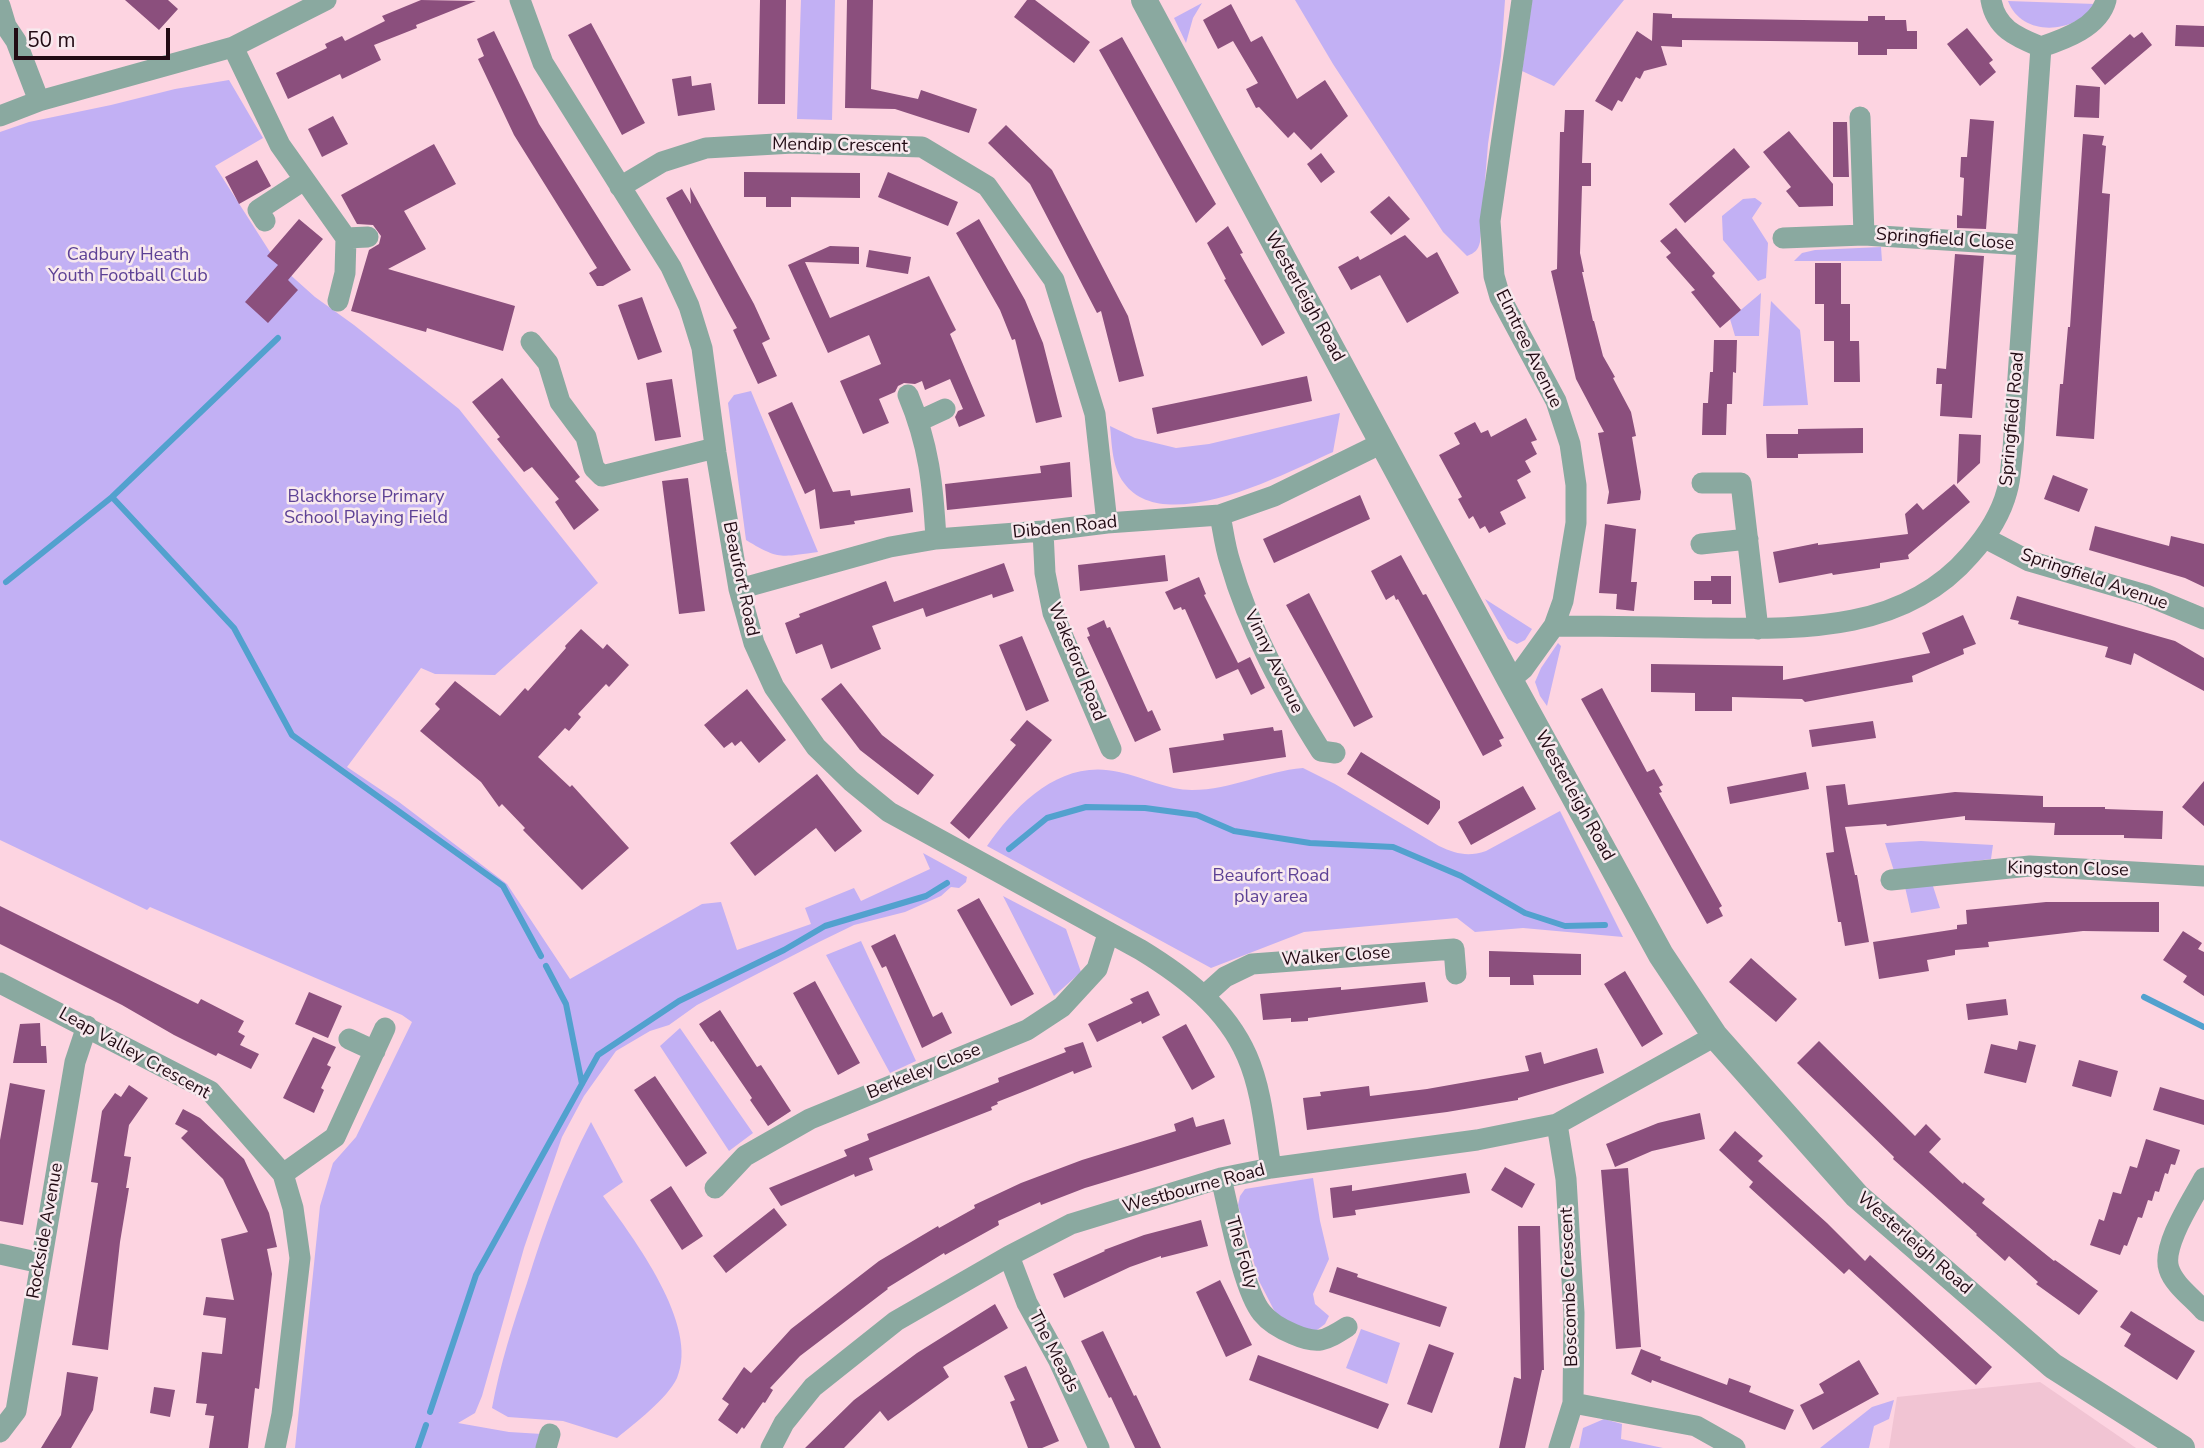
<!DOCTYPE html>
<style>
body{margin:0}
#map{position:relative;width:2204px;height:1448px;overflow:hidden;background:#fdd4e1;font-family:"Nunito Sans",sans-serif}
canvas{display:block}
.scale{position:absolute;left:14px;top:28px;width:156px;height:32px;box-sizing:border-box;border:4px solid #220b14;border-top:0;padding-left:9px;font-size:21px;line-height:24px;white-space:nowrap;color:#220b14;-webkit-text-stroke:5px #f8e9ee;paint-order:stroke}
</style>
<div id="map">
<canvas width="2204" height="1448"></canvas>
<div class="scale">50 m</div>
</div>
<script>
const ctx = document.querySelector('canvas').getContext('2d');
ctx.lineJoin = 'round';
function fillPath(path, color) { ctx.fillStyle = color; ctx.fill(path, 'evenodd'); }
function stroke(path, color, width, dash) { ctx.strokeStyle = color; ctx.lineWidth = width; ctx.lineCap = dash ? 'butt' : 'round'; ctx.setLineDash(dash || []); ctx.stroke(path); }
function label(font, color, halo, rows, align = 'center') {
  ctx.font = font + ' "Nunito Sans",sans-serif'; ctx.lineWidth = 5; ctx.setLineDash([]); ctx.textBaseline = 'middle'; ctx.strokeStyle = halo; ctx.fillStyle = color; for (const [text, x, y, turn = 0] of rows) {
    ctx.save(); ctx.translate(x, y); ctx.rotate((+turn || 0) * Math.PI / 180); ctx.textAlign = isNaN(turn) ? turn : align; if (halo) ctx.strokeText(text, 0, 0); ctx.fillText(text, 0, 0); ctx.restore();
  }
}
const built = new Path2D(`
 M2040,1382L2136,1448H1889L1897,1397Z`);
const green = new Path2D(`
 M801,0H835L832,120L797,119Z
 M1295,0H1505L1501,56L1488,144L1480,242C1478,250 1475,253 1467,256L1443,232L1333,64Z
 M1532,0H1624L1554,86L1522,71Z
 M2008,1L2095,4C2076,34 2022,38 2008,1Z
 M1202,3L1193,18L1186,43L1174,18Z
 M229,80L263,138L215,166L277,263L315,297L354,325L459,409L598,583L495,675L435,674L421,668L347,767L399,802L507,884L570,979L702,904L721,902L737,950L811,924L805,908L854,888L861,901L930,869L923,853L967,877L966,882L959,888L951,887L941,896L905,912L854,925L819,942L697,1005L669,1025L650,1031L616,1051L584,1096L562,1137L524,1248L482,1396L475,1413L458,1423L509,1432L542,1434L538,1448H295L320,1206L333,1163L356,1137L412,1022L402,1015L150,907L147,910L0,840V132L29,122L111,105L175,89Z
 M1755,198L1762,203L1752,218L1768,243L1766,278L1758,281L1723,240L1722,216L1743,199Z
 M1881,247L1882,261H1794L1802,253L1815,250Z
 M1761,293L1759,336H1735L1730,319Z
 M1771,301L1800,330L1808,405L1763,406Z
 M751,391L818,552C780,557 779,560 746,540L728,403L734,395Z
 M1340,413L1333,452C1286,473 1164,538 1124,483C1112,467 1112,445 1110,426L1135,438L1176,448L1209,444Z
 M1485,599L1532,629L1525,640L1517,644L1508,639Z
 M1558,643L1561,646L1547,706L1540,696L1535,682L1541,668Z
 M1303,768L1335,784L1439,846C1456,854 1468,857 1486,851L1560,811L1623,937L1523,928L1475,932L1457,918L1304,932L1211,968L987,846C1017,803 1062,758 1119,772C1144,777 1167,790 1192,790C1232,790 1265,771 1303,768Z
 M1921,841L1993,845L1991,859L1894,871L1885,843Z
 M1932,883L1940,908L1911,913L1905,887Z
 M1003,896L1066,929L1081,972L1054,996Z
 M861,941L916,1061L890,1073L826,955Z
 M680,1028L753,1133L729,1151L660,1046Z
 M591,1122L623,1182L603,1196C633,1238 700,1325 677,1378C667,1399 635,1423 617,1438L563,1421L508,1417L492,1408C500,1365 513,1324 527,1283C544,1228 564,1173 591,1122Z
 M1313,1178L1320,1221L1329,1259L1313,1294L1315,1304L1329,1316L1325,1324L1317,1330L1303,1331L1276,1314L1259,1281L1238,1205L1240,1196L1245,1189Z
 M1361,1329L1400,1343L1387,1384L1346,1368Z
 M1894,1400L1889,1419L1874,1426L1869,1448H1820L1872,1407Z
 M1604,1419L1622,1424L1621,1439L1663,1448H1579L1583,1428Z`);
const stream = new Path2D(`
 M112,497L234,628L292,735L503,886L541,956
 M6,582L112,497L278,338
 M1009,849L1047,818L1086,807L1145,808L1197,815L1234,831L1310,843L1393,847L1461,876L1525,913L1565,926L1605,925
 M546,966L566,1004L582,1084
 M2144,997L2204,1027
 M430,1412L476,1275L598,1055L679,1001L784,950L825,926L926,896L947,883
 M418,1448L426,1425`);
const building = new Path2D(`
 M125,0H168L178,9L159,30Z
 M421,0L476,1L416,25L417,28L374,45L381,60L342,79L340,74L288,99L276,73L327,48L325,44L342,36L345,41L385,21L382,16Z
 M760,0H786L785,104H758Z
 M847,0H873L871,89L918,99L921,90L977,109L969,133L895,109L845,108Z
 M1027,0H1035L1090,42L1074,63L1014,17Z
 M1231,4L1251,42L1262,36L1297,99L1325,80L1348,116L1311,150L1294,132L1288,138L1259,107L1256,108L1246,89L1258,83L1233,41L1218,49L1203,20Z
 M1653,13L1672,14V18L1868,21V16H1885V20H1906L1907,31H1917V49H1887V55H1858V42L1682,40V47L1661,46L1667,65L1644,71L1640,79L1636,77L1622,102L1618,100L1612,111L1595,101L1637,31L1652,41Z
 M591,23L645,123L622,135L568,35Z
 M2176,25L2204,26V47L2175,46Z
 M1967,28L1993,60L1989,63L1996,72L1980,86L1947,44Z
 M494,31L539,124L631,270L603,286H597L589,273L597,268L514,135L478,59L484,56L477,39Z
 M2142,32L2152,45L2105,85L2091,68L2130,34L2134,38Z
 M1122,37L1216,204L1196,223L1099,50Z
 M691,76L692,86L711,83L715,110L678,116L672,79Z
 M2076,85L2100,87L2099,118L2074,117Z
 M1565,110H1584L1582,163H1591V186H1582L1580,253L1584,272H1582L1593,321H1594L1603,356L1615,377L1613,378L1631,412L1636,436L1632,437L1641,492L1640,500L1607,504L1609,492L1598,433L1604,432L1576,379L1551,271L1557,269L1560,132H1564Z
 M333,116L348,144L322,157L308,129Z
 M1970,119L1994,121L1986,229L1957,228V215L1962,216L1963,199L1964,178L1960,177L1961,157H1967Z
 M1833,122H1847L1849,177H1833Z
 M1006,125L1052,170L1128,316L1144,376L1119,382L1101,311L1097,313L1030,184L988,143Z
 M1789,131L1833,184V206L1799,207L1786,191L1791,187L1763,152Z
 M2083,134L2104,136L2102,145L2106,146L2102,193L2110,194L2094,439L2056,436L2060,384H2063L2068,327H2070Z
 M434,144L456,184L404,211L426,249L388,269L515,306L503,351L427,328L426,332L351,311L369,250L379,244L381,236L373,225L357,224L341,195Z
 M1734,148L1750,167L1685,223L1669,204Z
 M1321,153L1335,172L1321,183L1307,164Z
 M257,160L271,186L239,204L225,177Z
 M744,172L860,173V198L791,197V207H766V197H744Z
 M888,172L958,202L948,226L878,197Z
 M690,187L754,304L770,339L762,343L777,376L758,384L733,330L737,328L666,198L682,189L691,204Z
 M1389,196L1410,219L1391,235L1370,212Z
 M299,219L323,239L288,280L298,290L268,323L245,302L278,265L267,256Z
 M979,219L1025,300L1043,343L1062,417L1036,423L1015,339L1012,340L1000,310L956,233Z
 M1228,226L1243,253L1240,254L1285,333L1262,346L1224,280L1226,279L1207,243Z
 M1676,228L1715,273L1712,276L1741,310L1720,328L1691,292L1695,290L1666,257L1671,253L1660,241Z
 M1405,235L1427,258L1437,252L1459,293L1407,323L1380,275L1351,290L1338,267L1358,256L1360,260Z
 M830,246L859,247V264L805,262L830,318L929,276L956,330L950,334L985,416L959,427L955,417L958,411L963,409L950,379L925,390L922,381L915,384L904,383L898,386L895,392L879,399L889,423L863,434L840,381L881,364L869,335L828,353L788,265Z
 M869,250L911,257L908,274L866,267Z
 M1955,254L1984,256L1972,418L1940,416L1942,384H1936L1937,368L1946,369Z
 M1815,263H1841V304H1850V341H1859L1860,382H1834V341H1824V304H1815Z
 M642,297L662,352L638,360L618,305Z
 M1714,340H1737L1736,373L1733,372L1732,404H1727L1726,435H1702L1703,403H1708L1710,372H1713Z
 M1307,376L1312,401L1157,434L1152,408Z
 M502,378L580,477L575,481L599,510L574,530L555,502L559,499L532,467L524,472L497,439L500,437L472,402Z
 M672,379L681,437L655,441L646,383Z
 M792,402L833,492L850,490L851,496L910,488L913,512L854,521L855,524L820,529L815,489L805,494L768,413Z
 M1526,418L1537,440L1531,442L1537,454L1525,461L1531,472L1517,480L1526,498L1500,512L1506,524L1489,533L1485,526L1480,529L1473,516L1469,519L1458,499L1462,497L1439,455L1460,444L1454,433L1475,422L1481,433L1488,430L1491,437Z
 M1863,428V453L1798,454V458H1767L1766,434H1798V429Z
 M1959,434L1981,435L1980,463L1957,484Z
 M1070,462L1072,497L947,510L945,484L1041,473L1040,466Z
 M2053,475L2088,489L2079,512L2044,499Z
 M688,478L705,611L679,614L662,481Z
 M1954,484L1970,502L1908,555L1909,559L1880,563V568L1833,575L1832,573L1779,583L1773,552L1818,543V545L1908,534L1905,514L1917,503L1923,510Z
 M1360,495L1370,519L1274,563L1263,539Z
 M1605,524L1636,529L1631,582H1637L1634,611L1616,609L1617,594L1599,593Z
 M2095,526L2169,546L2171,536L2204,544V587L2185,578L2089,550Z
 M1165,555L1168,581L1080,591L1078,565Z
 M1401,555L1423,595L1426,594L1504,738L1499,740L1502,746L1483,756L1398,599L1396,600L1394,595L1386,600L1371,571Z
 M1004,563L1014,591L993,598L992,594L926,617L923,608L872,626L881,649L831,669L822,644L796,654L785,623L800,617L799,614L886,581L894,602Z
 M1711,576H1731V604H1712V600H1694V581H1711Z
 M1199,577L1206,594L1204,595L1238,663L1250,657L1265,688L1251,695L1238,669L1216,679L1185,609L1182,610L1181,607L1174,610L1165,592Z
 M1309,593L1373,717L1354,727L1286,605Z
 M2017,596L2175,641L2204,658V691L2134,653L2131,665L2105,657L2108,647L2018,624L2019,621L2010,619Z
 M1963,615L1976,644L1963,649L1964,654L1912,676L1913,682L1805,702L1802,699L1732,697V711H1695V693L1651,692V664L1783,666V680L1930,653L1922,633Z
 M1104,620L1107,628L1110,627L1148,712L1152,710L1161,730L1135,742L1087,637L1090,636L1087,628Z
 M581,629L603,649L607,644L629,665L609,687L606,684L578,714L581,717L569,731L565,728L538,757L570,787L572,785L629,848L582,890L523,830L525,828L502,804L499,807L481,782L420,731L440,709L435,704L455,681L500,716L525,688L528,691L566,648L565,646Z
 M1022,636L1049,701L1026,711L999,645Z
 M841,683L882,735L934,775L918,795L860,750L821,699Z
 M1602,688L1647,772L1654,769L1663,785L1659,787L1662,792L1659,793L1722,906L1719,908L1723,916L1707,924L1581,699Z
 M747,689L786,740L759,763L741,741L735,746L732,742L724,748L704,725Z
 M1027,720L1052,740L969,839L950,823L1016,745L1010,740Z
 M1873,721L1876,738L1812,747L1809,730Z
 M1273,727L1274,731L1282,730L1286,757L1173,773L1169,748L1224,740L1223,734Z
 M1361,752L1440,801V808L1428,825L1347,774Z
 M1806,772L1809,789L1730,804L1727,787Z
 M817,774L862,831L835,852L816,828L755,876L730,843Z
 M2204,781V826L2182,807Z
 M1845,784L1848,805L1955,792L2043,796V807H2105V809L2163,811L2162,839L2124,838V835H2054L2055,823L1965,820V816L1887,826L1886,824L1845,827L1855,875H1857L1869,942L1845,946L1841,922H1838L1826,853L1834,852L1826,786Z
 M1523,786L1536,809L1471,845L1458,822Z
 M979,898L1034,994L1011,1006L957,910Z
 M2046,902H2159V932L2083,931L1988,942L1989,947L1955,950V955L1927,960L1929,971L1879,979L1873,942L1957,929V925L1967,924L1966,910Z
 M0,906L198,1004L201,999L244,1021L238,1032L245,1036L240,1045L259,1054L251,1069L218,1053L216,1056L174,1035L122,1005L0,944Z
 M2183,931L2202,943L2198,949L2204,952V996L2183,982L2187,976L2163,960Z
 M895,934L933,1017L942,1012L952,1033L922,1048L886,966L882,968L871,946Z
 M1489,951L1581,954V975H1533L1534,985H1510V977H1489Z
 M1751,958L1797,999L1776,1022L1729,982Z
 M1625,971L1663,1034L1642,1047L1604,984Z
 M815,981L860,1063L838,1075L793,993Z
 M1425,982L1428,1002L1308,1018V1021L1291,1022V1018L1263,1020L1260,994L1341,987V990Z
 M1148,991L1160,1015L1142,1024L1141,1021L1097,1042L1088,1024L1133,1003L1130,999Z
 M309,992L342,1006L328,1038L295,1024Z
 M2006,999L2008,1015L1968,1020L1966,1004Z
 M720,1010L757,1067L761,1065L791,1111L768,1126L750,1100L752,1098L713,1041L711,1042L699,1024Z
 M40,1023L41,1046H46L47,1063H13L20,1024Z
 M1186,1024L1215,1077L1192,1090L1162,1037Z
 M313,1037L336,1047L327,1065L331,1067L321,1088L324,1090L314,1113L283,1098Z
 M1819,1041L1915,1136L1926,1124L1941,1139L1929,1152L1963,1184L1964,1182L1985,1199L1982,1203L2054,1261L2055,1260L2098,1291L2079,1315L2036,1284L2038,1282L2009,1256L2005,1261L1976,1235L1977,1234L1893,1159L1894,1157L1797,1063Z
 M2019,1041L2036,1045L2026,1083L1984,1073L1991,1044L2017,1050Z
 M1083,1042L1092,1067L1074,1074L1073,1071L1030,1089L997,1102L998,1104L991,1107L992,1110L869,1158L873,1170L855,1177L854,1174L781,1206L769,1188L847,1156L844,1150L869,1140L867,1134L999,1082L998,1078L1066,1052L1064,1048Z
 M1597,1048L1604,1073L1518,1098V1100L1447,1112L1307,1130L1303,1098L1321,1096L1320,1092L1369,1086L1370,1096L1427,1089L1529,1071L1525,1056L1541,1052L1544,1064Z
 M2079,1060L2118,1071L2111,1097L2072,1086Z
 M655,1076L707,1153L686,1167L634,1090Z
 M10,1083L45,1090L23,1225L0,1221V1140Z
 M129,1085L148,1098L129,1125L124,1156L131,1157L126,1188H129L120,1242L108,1350L72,1345L98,1183L91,1182L102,1111L115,1093L121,1097Z
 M2160,1087L2204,1100V1125L2153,1110Z
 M183,1109L200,1118L244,1159L269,1213L277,1247L267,1249L272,1274L259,1389L255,1388L248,1448H209L214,1416L205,1415L207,1404L196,1403L202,1352L222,1354L226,1318L203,1315L206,1297L234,1300L221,1239L248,1232L223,1179L181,1138L188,1131L175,1124Z
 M1700,1113L1705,1139L1652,1151L1615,1167L1606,1144L1658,1123Z
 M1193,1117L1196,1127L1224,1119L1231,1144L1085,1188L1041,1205L1040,1202L998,1221L999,1225L945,1255L944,1253L887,1288L888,1289L800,1356L770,1388L773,1390L765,1403L763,1402L744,1429L742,1427L737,1434L718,1420L729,1404L722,1399L744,1367L751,1373L791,1329L879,1261L938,1226L939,1228L975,1208L974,1205L1021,1183L1082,1160L1176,1131L1174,1124Z
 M1735,1131L1763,1156L1758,1161L1827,1223L1865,1261L1870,1255L1992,1367L1976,1385L1849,1269L1844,1274L1749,1187L1753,1182L1719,1150Z
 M2146,1139L2180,1150L2175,1165L2171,1164L2168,1174L2165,1173L2159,1192L2155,1191L2152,1201L2148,1200L2142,1218L2138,1217L2127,1246L2124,1245L2120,1255L2090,1245L2099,1219L2104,1221L2113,1192L2121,1194L2130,1166L2137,1168Z
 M1505,1167L1535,1184L1522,1208L1491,1190Z
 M1628,1168L1641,1347L1616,1349L1601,1170Z
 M1466,1173L1470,1193L1355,1210L1356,1215L1333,1218L1330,1188L1352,1185V1191Z
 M671,1186L703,1236L682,1250L650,1200Z
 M774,1208L787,1225L726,1273L713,1256Z
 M1201,1220L1208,1246L1161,1258V1256L1130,1267L1064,1298L1053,1274L1105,1251L1104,1250L1144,1235Z
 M1518,1226H1540L1544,1370H1542L1525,1448H1499L1514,1377L1521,1379Z
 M1337,1267L1358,1274L1357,1277L1447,1307L1440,1327L1329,1292Z
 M1220,1280L1252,1345L1226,1357L1196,1292Z
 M995,1304L1008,1328L943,1367L949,1377L888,1421L880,1411L844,1448H805L854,1400L917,1353Z
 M2131,1311L2195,1351L2177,1380L2124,1346L2131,1334L2120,1327Z
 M1103,1331L1134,1396L1136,1395L1161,1448H1135L1111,1397L1109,1398L1081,1341Z
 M1429,1344L1454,1353L1432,1413L1407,1404Z
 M1641,1349L1661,1357L1660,1360L1727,1385L1729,1378L1751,1386L1749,1392L1794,1410L1785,1430L1652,1380L1651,1383L1631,1374Z
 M1258,1355L1389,1404L1378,1429L1249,1380Z
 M1859,1360L1879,1394L1813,1430L1800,1405L1824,1393L1819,1384Z
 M1026,1366L1059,1441L1042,1448H1028L1010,1402L1015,1400L1004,1376Z
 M67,1372L98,1377L93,1410L71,1448H41L61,1415Z
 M154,1387L175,1390L170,1417L150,1413Z`);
const minor = new Path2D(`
 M520,0L543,63L671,267L689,306L702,348L716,453L739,589L754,643L774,687L816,747L851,781L889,812L1141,950C1185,977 1226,1008 1247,1056C1262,1090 1265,1132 1271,1168
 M1991,0C1996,29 2017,37 2041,47C2065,39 2099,27 2106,0
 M0,6L6,26L16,41L39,101
 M233,47L280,145L346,238L345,273L338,301
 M0,116L39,101L233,47L326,0
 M1860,117L1864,235
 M620,187L662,162L706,148L793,143L922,147L987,186L1054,280L1095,414L1107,523
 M265,221L258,210L304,180
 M346,238L368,237
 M1783,238L1864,235L2026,245
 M531,342L548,363L560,402L586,437L594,468L602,476L715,448
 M908,395C929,445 933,485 936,539
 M919,421L945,409
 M1702,483H1741L1758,629
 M1220,515C1223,530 1225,547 1230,562C1249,629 1284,692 1321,751L1335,753
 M1043,531L1045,573L1053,613L1111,749
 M1985,538L2029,561L2146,595L2204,619
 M1701,544L1748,539
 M739,589L890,547L936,539L1043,531L1107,523L1220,515L1274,496L1382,443
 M1554,626C1606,626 1657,627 1709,628C1802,629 1904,632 1970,555C1986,537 2001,514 2007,491C2011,478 2011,462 2013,449L2041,47
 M1510,680L1523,669L1554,626L1563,601L1576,523V485L1570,444L1556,401L1500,297L1494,276L1490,221L1522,0
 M1891,880L2030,866L2204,876
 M0,983L210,1091L283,1174L335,1137L385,1028
 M1204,996L1225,977L1252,964L1454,949L1456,974
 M349,1039L375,1051
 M1557,1124L1566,1179L1574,1313L1573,1403L1559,1448
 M1221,1178C1229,1210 1243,1290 1262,1313C1270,1323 1281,1329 1293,1334C1318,1345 1325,1341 1347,1327
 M2204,1178C2193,1199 2161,1246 2169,1269C2174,1285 2193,1298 2204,1311
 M715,1188L745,1156L810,1119L1027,1030L1062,1007L1097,969L1108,934
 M0,1254L41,1263
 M1009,1256L1027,1303L1059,1361L1099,1448
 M1573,1403L1696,1426L1735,1448
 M0,1432L16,1411L75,1062L87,1026
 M275,1448L282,1414L300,1258L293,1208L283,1174
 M546,1448L550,1434
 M771,1448L784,1423L813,1387L896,1321L1009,1256L1071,1224L1221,1178L1271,1168L1477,1140L1557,1124L1715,1036`);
const tertiary = new Path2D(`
 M1144,0L1510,680L1661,955L1715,1036L1857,1196L2053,1366L2182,1448`);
const streetNames = [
 ["Mendip Crescent",840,146,1],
 ["Springfield Close",1945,240,4],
 ["Westerleigh Road",1304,297,61],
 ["Elmtree Avenue",1528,349,64],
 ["Springfield Road",2013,419,-85],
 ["Dibden Road",1065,528,-6],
 ["Beaufort Road",740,579,78],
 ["Springfield Avenue",2094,580,19],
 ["Wakeford Road",1076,662,68],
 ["Vinny Avenue",1273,662,64],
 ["Westerleigh Road",1574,796,61],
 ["Kingston Close",2068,870,1],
 ["Walker Close",1336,957,-4],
 ["Leap Valley Crescent",134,1054,29],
 ["Berkeley Close",924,1072,-22],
 ["Westbourne Road",1194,1189,-15],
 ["Rockside Avenue",46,1231,-80],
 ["Westerleigh Road",1914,1244,41],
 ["The Folly",1241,1253,74],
 ["Boscombe Crescent",1570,1287,-92],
 ["The Meads",1053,1352,63]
];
const parkNames = [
 ["Cadbury Heath",128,256],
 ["Youth Football Club",128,277],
 ["Blackhorse Primary",366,498],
 ["School Playing Field",366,519],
 ["Beaufort Road",1271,877],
 ["play area",1271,898]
];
fillPath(built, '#f1c4d3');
fillPath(green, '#c2b0f4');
stroke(stream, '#52a1ce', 6);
fillPath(building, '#8b4f7d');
stroke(minor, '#8aa9a0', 21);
stroke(tertiary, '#8aa9a0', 26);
label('18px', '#220b14', '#f8e9ee', streetNames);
label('18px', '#5d4195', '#f8e9ee', parkNames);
</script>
